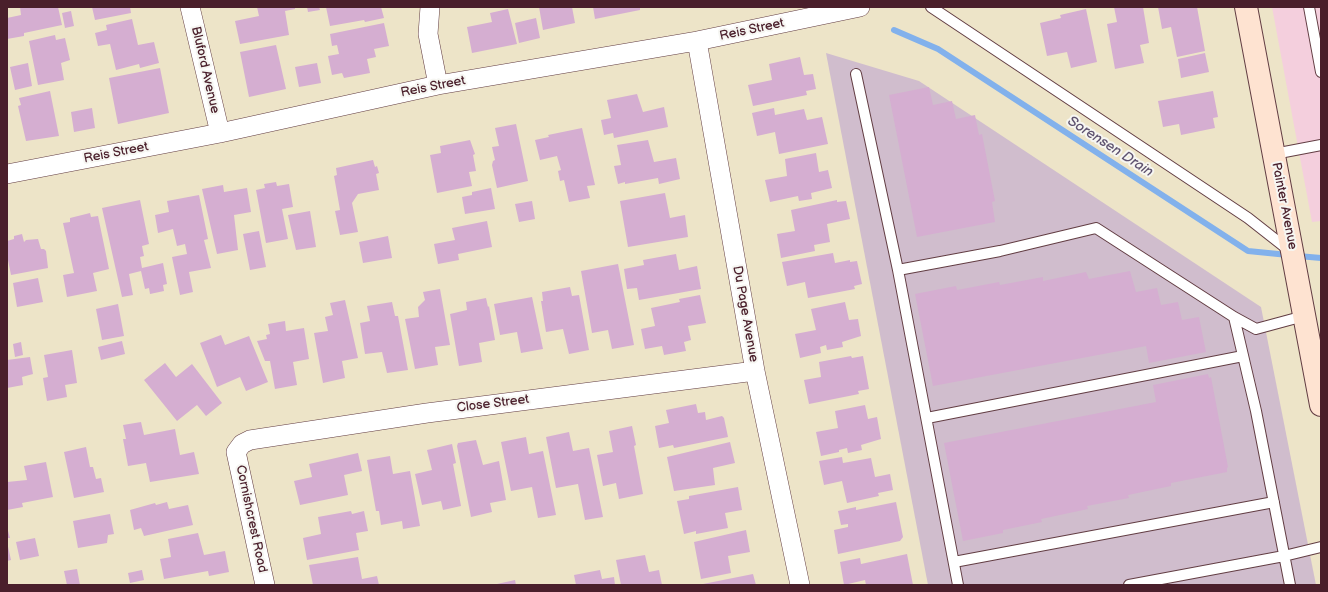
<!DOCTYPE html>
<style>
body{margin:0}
#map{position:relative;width:1328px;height:592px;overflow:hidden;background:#ede4c8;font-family:"Balsamiq Sans",sans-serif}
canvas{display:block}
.frame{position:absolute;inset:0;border:8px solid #4a1f2b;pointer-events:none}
</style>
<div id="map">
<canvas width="1328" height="592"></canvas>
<div class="frame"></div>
</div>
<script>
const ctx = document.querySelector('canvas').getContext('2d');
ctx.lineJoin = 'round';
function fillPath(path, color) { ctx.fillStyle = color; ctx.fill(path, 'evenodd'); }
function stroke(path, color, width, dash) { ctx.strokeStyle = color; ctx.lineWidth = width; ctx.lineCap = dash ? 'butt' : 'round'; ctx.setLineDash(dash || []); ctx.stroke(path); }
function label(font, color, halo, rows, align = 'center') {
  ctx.font = font + ' "Balsamiq Sans",sans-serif'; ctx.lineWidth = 4; ctx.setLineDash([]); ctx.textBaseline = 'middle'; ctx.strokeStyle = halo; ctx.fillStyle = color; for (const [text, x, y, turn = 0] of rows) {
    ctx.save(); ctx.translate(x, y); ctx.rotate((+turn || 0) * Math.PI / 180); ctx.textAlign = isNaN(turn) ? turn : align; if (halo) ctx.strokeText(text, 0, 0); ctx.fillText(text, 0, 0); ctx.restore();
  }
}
const built = new Path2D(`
 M1272,7H1321V221L1312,222Z`);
const industrial = new Path2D(`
 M826,53L919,81L1261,307L1316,585H928Z`);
const stream = new Path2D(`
 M894,30L938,49L1248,251L1288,255
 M1298,256L1321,258`);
const building = new Path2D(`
 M20,7H58L62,25L24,33V36L7,39V18L21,15Z
 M92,7H130L131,13L95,20Z
 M257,7H295V9L285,11L289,35L240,44L235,21L259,16Z
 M307,7H319L320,10L308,12Z
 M326,7H381L384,18L365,22L364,20L330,26Z
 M539,7H572L575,23L543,30Z
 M593,7H640V10L595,19Z
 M1114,7H1143L1149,43L1140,45L1144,63L1115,69L1107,24L1117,22Z
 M1158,7H1197L1205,51L1177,57L1171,27L1162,29Z
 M508,9L517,44L472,53L467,27L492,22L490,13Z
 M1086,9L1097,62L1071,68L1067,52L1047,56L1040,23L1061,18L1060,15Z
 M71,11L74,26L65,28L62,13Z
 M536,18L540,38L519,43L515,23Z
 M132,19L138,45L154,42L159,63L140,68L139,64L116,70L110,44L98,46L95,33L107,30L106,25Z
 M384,23L389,46L374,49L376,57L367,59L370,73L344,78L342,73L332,75L328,56L339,54L337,45L332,46L330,34Z
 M55,35L56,40L65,38L70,60L61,63L64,80L38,85L29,41Z
 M276,45L286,89L249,97L240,52Z
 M1205,53L1209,72L1181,78L1178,59Z
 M800,57L804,75L813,74L816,89L806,91L807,95L753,106L748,85L772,80L769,64Z
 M28,63L32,86L15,90L10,67Z
 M317,63L321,83L299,87L295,67Z
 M160,68L169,113L118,124L109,78Z
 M929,87L933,105L952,101L956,119L975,115L979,135L982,134L995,201L992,202L995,222L917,237L889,95Z
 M50,91L59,136L26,141L18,106L21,105L19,98Z
 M1213,91L1218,117L1213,118L1215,128L1181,135L1179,124L1163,127L1158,101Z
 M637,94L643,112L664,107L668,127L614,138L613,133L604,135L601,120L611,118L607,100Z
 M92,108L95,128L74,132L71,112Z
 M774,108L775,115L804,109L807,120L822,117L828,144L779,154L775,132L757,136L752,113Z
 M516,124L528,181L497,188L492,165L493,161L495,160L492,147L499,146L495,128Z
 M582,128L595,185L587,186L590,198L569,202L564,180L560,181L558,171L561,170L557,156L540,160L535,140L549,137L548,135Z
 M470,140L475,154L473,155L476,171L469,172L472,186L437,193L430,155L441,153L440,146Z
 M648,140L654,162L676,158L680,179L659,184L658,178L625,184V182L618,184L614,166L621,165L617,145Z
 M816,153L819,172L828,170L832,188L811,193L812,199L799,201L798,196L770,202L765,180L787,176L785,159Z
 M373,160L375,167L377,166L379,173L376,174L379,190L358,194L352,203L358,232L340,235L335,211L340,210L334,176L337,175L336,168Z
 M276,182L277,186L289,184L293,207L282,209L288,239L266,243L256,190L265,188L264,184Z
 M223,185L224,192L247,188L251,212L234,215L238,250L217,254L202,189Z
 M491,188L495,209L465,214L462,197L472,195V192Z
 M665,193L670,218L685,215L688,237L628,247L620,201Z
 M199,195L208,239L204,240L211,268L189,272L193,292L180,295L172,257L187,254L185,244L177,246L173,229L158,233L155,215L169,212L167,201Z
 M140,200L149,244L142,246L144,256L140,257L142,268L163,263L167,284L163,285L164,291L150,294L149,288L145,289L141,271L129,274L133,295L122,297L102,208Z
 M837,200V202L846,201L850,219L827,224L830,242L814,245L815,251L781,258L777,234L795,231L791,210Z
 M532,201L535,219L519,222L515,204Z
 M310,211L316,247L296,250L288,215Z
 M90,213L91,217L98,216L109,269L93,273L97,291L67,297L63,275L74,273L63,223L70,222V218Z
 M487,221L492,247L458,254L459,260L438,264L434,244L455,240L452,228Z
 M259,231L266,267L250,270L243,234Z
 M22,234L24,242L26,240L38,239L41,249H44L46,251L48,268L11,275L7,255V241L14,239V236Z
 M388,236L392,258L363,263L359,242Z
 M833,253L835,263L850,260V262L857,261L862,284L854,286L855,289L808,298L805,282L787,286L782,262Z
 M676,254L679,270L697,266L701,289L639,300L637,288L627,289L624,269L644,265L643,260Z
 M618,264L634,345L612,349L608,330L592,333L581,271Z
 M1130,271L1136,292L1157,288L1161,305L1178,302L1182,320L1199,317L1206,352L1149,363L1146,346L933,386L915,294L956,286L957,290L999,282L1000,285L1043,277V281L1086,272L1089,279Z
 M38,278L43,302L17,307L13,283Z
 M570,287L572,296L579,295L589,350L569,354L563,329L546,332L541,301H543L542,292Z
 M440,289L450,345L435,347L438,365L415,369L405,319L419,317L418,307L425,300L423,292Z
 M700,295L706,323L688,326L691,340L684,342L686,351L664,355L662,346L645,349L641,329L655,326L651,308L680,302L679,299Z
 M532,297L543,349L521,353L517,332L500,335L494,304Z
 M486,298L488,307L489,306L495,340L479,343L482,362L459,366L450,314L467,310L466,302Z
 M345,300L358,358L342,361L345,378L323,383L314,333L328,331L325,317L333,315L330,303Z
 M392,302L395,316H398L408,370L387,373L382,352L365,354L360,323L370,321L367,306Z
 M845,302L849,320L858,319L861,336L842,342L843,347L827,350L826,345L820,347L821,353L800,358L795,334L816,330L811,309Z
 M118,304L124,336L102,340L96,309Z
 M285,321L286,331L304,328L309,359L293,362L297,385L275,389L270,361H265L257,341L267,339L266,335L270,334L268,324Z
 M221,335L225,345L249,336L268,382L246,391L240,377L217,387L200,343Z
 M122,341L125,354L101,360L98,347Z
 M21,342L23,355L15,357L13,344Z
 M72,350L77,383L65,385L67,397L47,401L43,378L48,377L44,355Z
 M851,356L852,358L863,356L869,389L858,391L859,394L809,404L804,380L821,377L819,362Z
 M30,357L33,374L22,377L23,385L7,388V360Z
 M165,363L176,377L192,364L222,403L206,416L197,405L177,421L144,380Z
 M1208,374L1209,378L1211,377L1228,467L1227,468V472L1171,483V486L1128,495L1129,498L1087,506L1088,509L1041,519L1042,522L1003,530V533L963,541L944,443L1156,402L1153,385Z
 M696,404L698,413L705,412L706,420L722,416L724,418L728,437L674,448L673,445L659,448L655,426L669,423L666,410Z
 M865,405L868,419L877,417L881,439L861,445L862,450L848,453L847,448L839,450V452L821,456L816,432L838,428L835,411Z
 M141,422L144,435L175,429L180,455L194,452L199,474L150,482L146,463L128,466L123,439H126L123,425Z
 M632,426L636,445L634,446L643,494L619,499L616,483L603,486L597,455L613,452L609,431Z
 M569,432L573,451L589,448L603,517L585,520L578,484L556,488L546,437Z
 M526,437L529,454L543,451L556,515L538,518L532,487L511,491L501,442Z
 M476,440L483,465L499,461L506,500L490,503L492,512L471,517L457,446L458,443Z
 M730,442L735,463L713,468L715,485L674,491L667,457Z
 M452,444L456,463L453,464L461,506L443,510L441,501L422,505L415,474L432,470L427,450Z
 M86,447L90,467H93L96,479L101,478L104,492L74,498L64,452Z
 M358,453L362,471L344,475L348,495L300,505L294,481L312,477L309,464Z
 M390,456L393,474L410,471L420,526L403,529L402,521L381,525L379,511H376L367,460Z
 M842,457L843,463L871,458L875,477L890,474L893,490L878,493L879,496L847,503L842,481L824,485L819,461Z
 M46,462L53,497L22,503L23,507L7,510V482L27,480L24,466Z
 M738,487L742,510L725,513L728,528L696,534V531L684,534L677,501L689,499V496Z
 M167,502L169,509L188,505L193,525L144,536L141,528L134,530L130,510L155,503L156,505Z
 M896,502L903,537L900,541L838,554L834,530L848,527V524L841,525L838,511L856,507V510Z
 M351,511L352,514L364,511L368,531L356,533L359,550L307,560L303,538L321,534L318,517Z
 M110,514L114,534L108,535L107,543L78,548L73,521Z
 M7,527L10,538H7Z
 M746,530L750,552L728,556L731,573L701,579L694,542Z
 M198,533L204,555L225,551L229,572L209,576L208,571L164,579L160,559L171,557L168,539Z
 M35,538L39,556L20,560L16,542Z
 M7,542L11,560L7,561Z
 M907,554L913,585H866L865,580L844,585L840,562L860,558L861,564Z
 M645,555L649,572L659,570L662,585H621L616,560Z
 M358,557L362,579L377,576L379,585H313L309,565Z
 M77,569L80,585H67L64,571Z
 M142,570L144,580L130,583L128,573Z
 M600,570L602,579L614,577L615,585H576L574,575Z
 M753,574L756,585H703V584Z
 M515,580L516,585H497V584Z`);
const lane = new Path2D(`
 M931,7L1248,218L1290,251
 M1309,7L1321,72
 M856,74L898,270L958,585
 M1274,154L1321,145
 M898,270L1000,251L1096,228L1234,317L1256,329L1304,316
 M1234,317L1256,411L1290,585
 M927,418L1243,356
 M954,562L1274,502
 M1129,585L1284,556L1321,547`);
const street = new Path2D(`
 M190,7L220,133
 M430,7L428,34L438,85
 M697,41L755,371L800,585
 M7,174L220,133L438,85L697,41L860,7
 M265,585L236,452L242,444L250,440L427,413L755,371`);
const secondary = new Path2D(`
 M1246,7L1321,405`);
const streetNames = [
 ["Reis Street",752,30,-12],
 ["Bluford Avenue",205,70,77],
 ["Reis Street",433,87,-11],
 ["Reis Street",116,153,-11],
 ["Painter Avenue",1284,206,79],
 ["Du Page Avenue",745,314,80],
 ["Close Street",493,404,-7],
 ["Cornishcrest Road",251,519,78]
];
const waterNames = [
 ["Sorensen Drain",1110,147,33]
];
fillPath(built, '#f4cfdd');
fillPath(industrial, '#d0bdcd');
stroke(stream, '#82b1ec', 6);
fillPath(building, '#d5aed1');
stroke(lane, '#623d43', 12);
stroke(street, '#623d43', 20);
stroke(secondary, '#623d43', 24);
stroke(lane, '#fff', 10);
stroke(street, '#fff', 19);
stroke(secondary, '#fee3d1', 22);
label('13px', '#4a1f2b', '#f6f6f2', streetNames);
label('italic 14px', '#5e526f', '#f6f6f2', waterNames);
</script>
